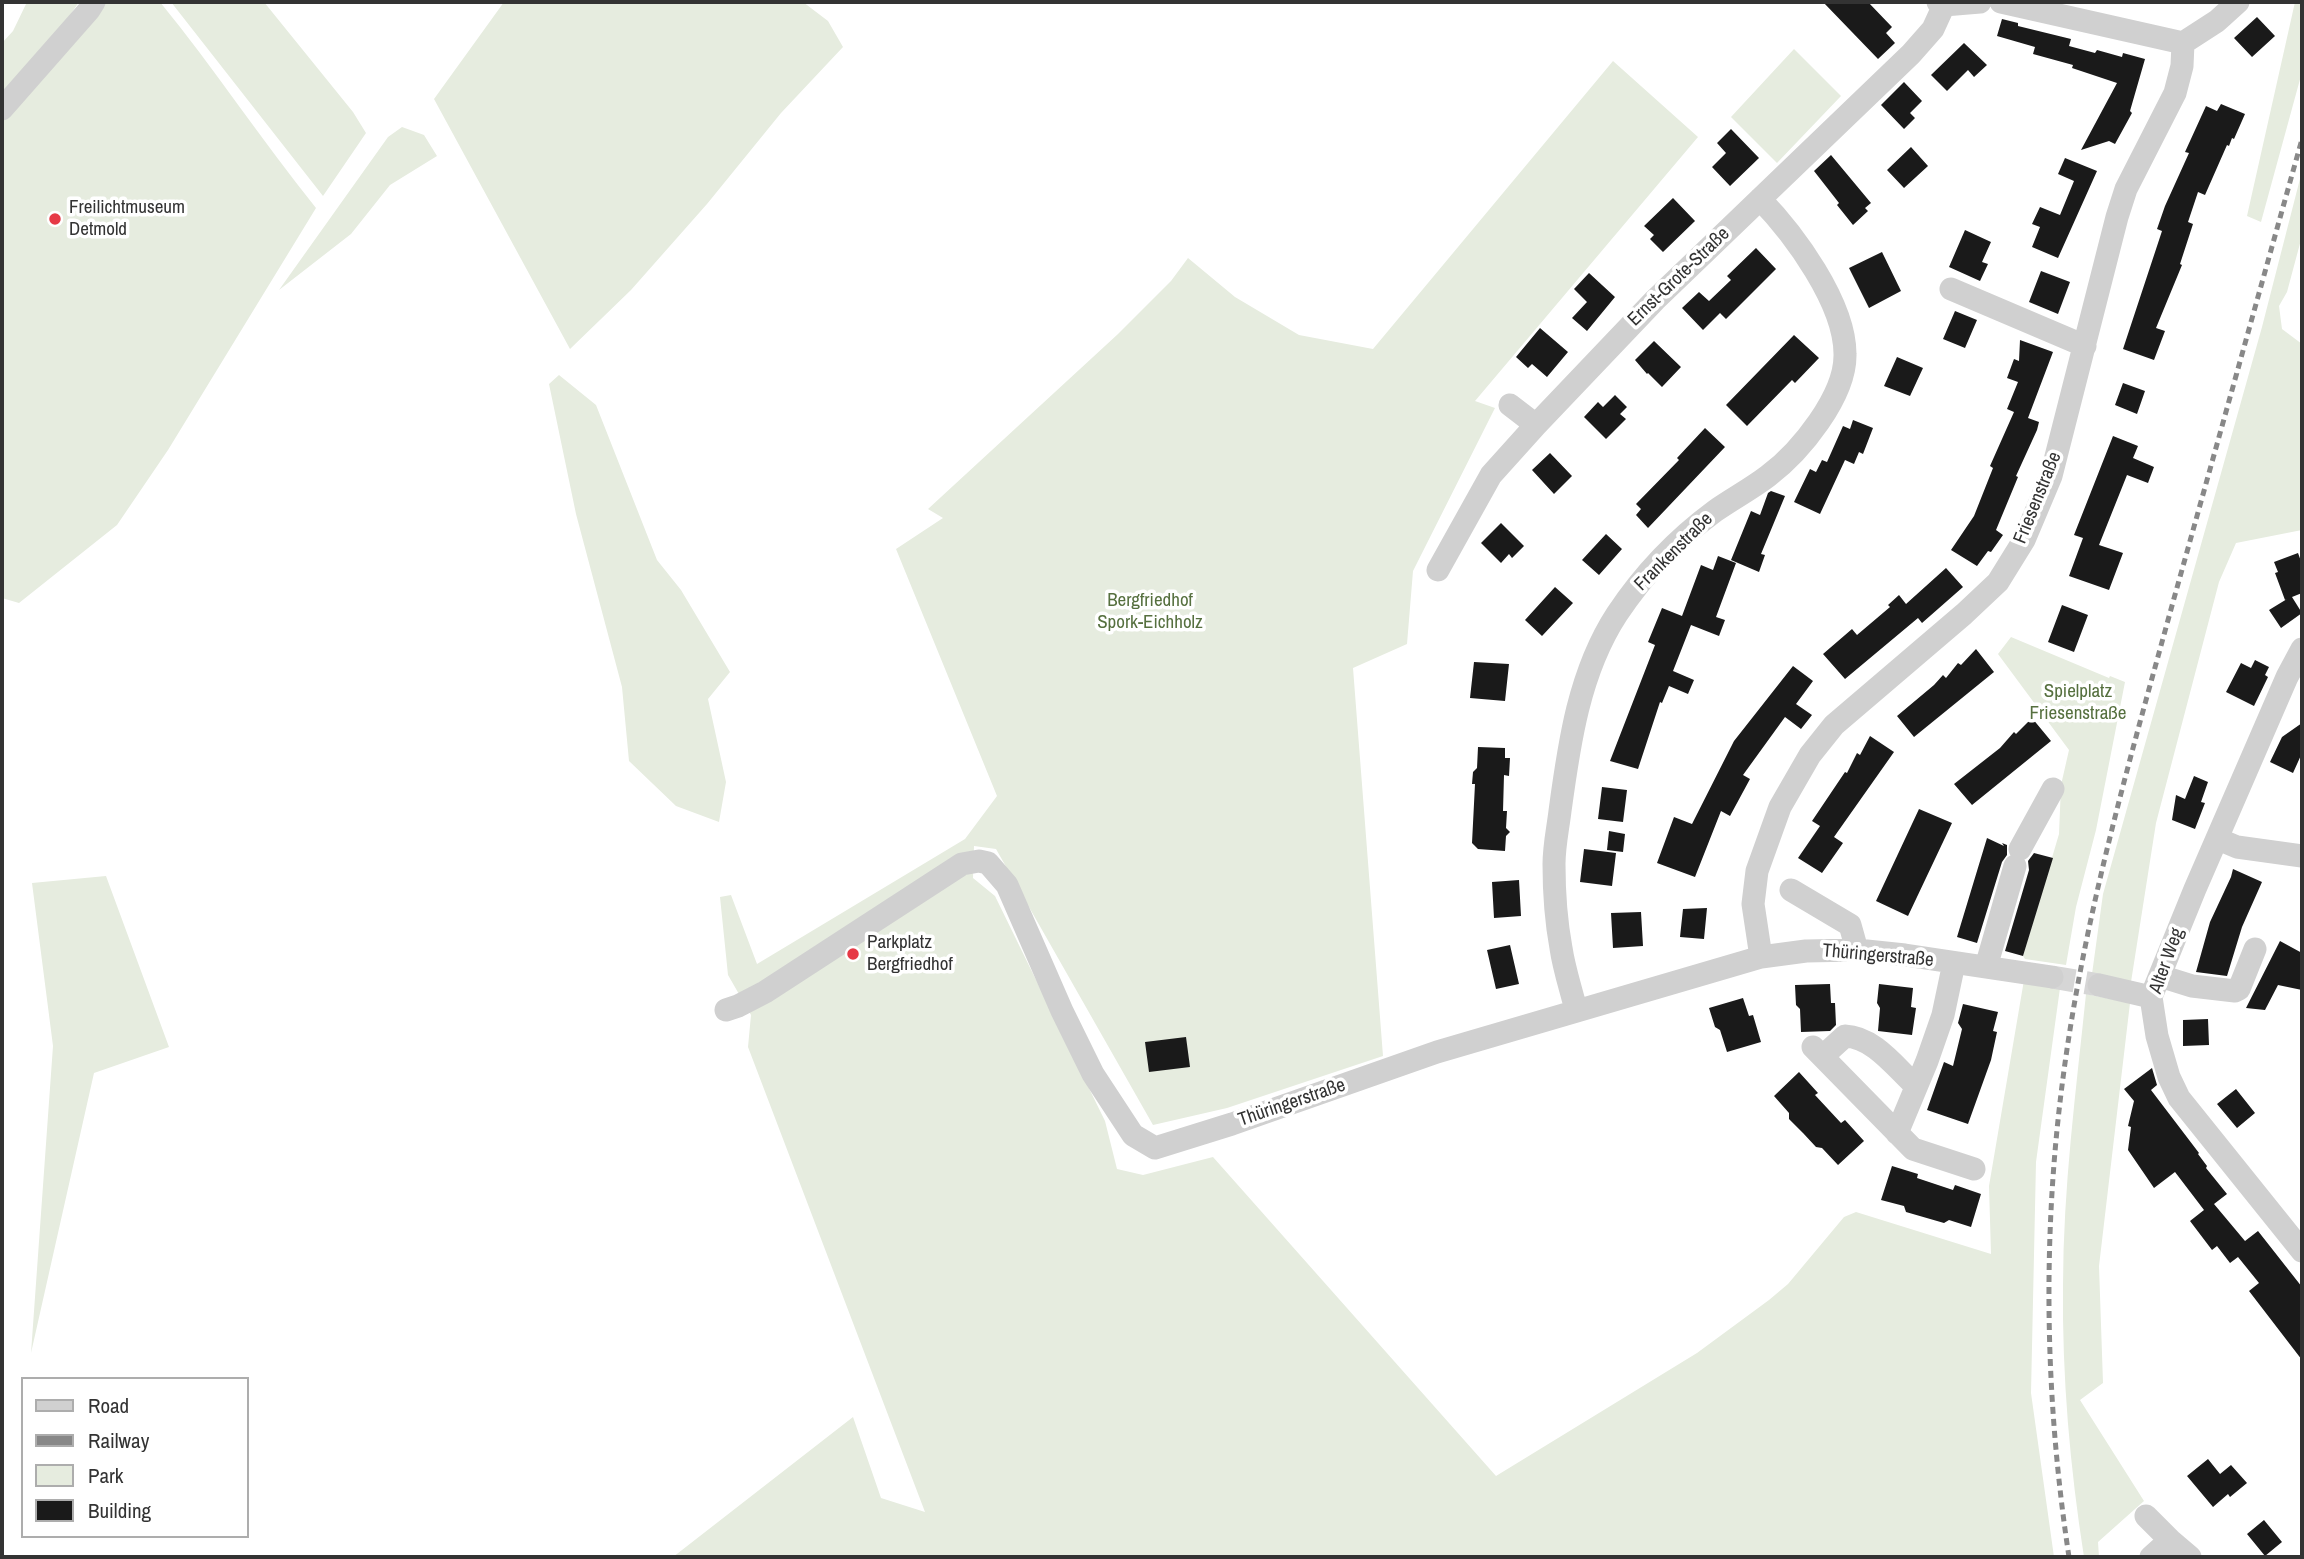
<!DOCTYPE html>
<meta charset="utf-8">
<style>
body{margin:0}
#map{position:relative;width:2304px;height:1559px;overflow:hidden;background:#fff;font-family:"Archivo Narrow",sans-serif}
canvas{display:block}
.frame{position:absolute;inset:0;border:4px solid #333;pointer-events:none}
.legend{position:absolute;left:21px;top:1377px;width:228px;height:161px;box-sizing:border-box;background:#fff;border:2px solid #adadad;margin:0;padding:9px 12px;list-style:none;font-size:21px;color:#333}
.legend li{display:flex;align-items:center;gap:14px;height:35px}
.legend b{width:35px;border:2px solid #adadad}
</style>
<div id="map">
<canvas width="2304" height="1559"></canvas>
<div class="frame"></div>
<ul class="legend">
<li><b style="height:9px;background:#d0d0d0"></b>Road</li>
<li><b style="height:9px;background:#888"></b>Railway</li>
<li><b style="height:19px;background:#e6ecdf"></b>Park</li>
<li><b style="height:19px;background:#1a1a1a"></b>Building</li>
</ul>
</div>
<script>
const ctx = document.querySelector('canvas').getContext('2d');
ctx.lineJoin = 'round';
function fillPath(path, color) { ctx.fillStyle = color; ctx.fill(path, 'evenodd'); }
function stroke(path, color, width, dash) { ctx.strokeStyle = color; ctx.lineWidth = width; ctx.lineCap = dash ? 'butt' : 'round'; ctx.setLineDash(dash || []); ctx.stroke(path); }
function label(font, color, halo, rows, align = 'center') {
  ctx.font = font + ' "Archivo Narrow",sans-serif'; ctx.lineWidth = 7; ctx.setLineDash([]); ctx.textBaseline = 'middle'; ctx.strokeStyle = halo; ctx.fillStyle = color; for (const [text, x, y, turn = 0] of rows) {
    ctx.save(); ctx.translate(x, y); ctx.rotate((+turn || 0) * Math.PI / 180); ctx.textAlign = isNaN(turn) ? turn : align; if (halo) ctx.strokeText(text, 0, 0); ctx.fillText(text, 0, 0); ctx.restore();
  }
}
const green = new Path2D(`
 M27,2H79L64,24L2,95V43L13,31Z
 M105,2H160C214,68 262,141 316,208L168,450L117,525L19,603L2,598V122L66,52Z
 M171,2H264L353,112L366,133L323,196Z
 M504,2H803L828,21L843,47L781,113L707,204L631,290L570,349L434,99Z
 M2295,2H2302V72L2261,222L2247,216Z
 M1794,49L1841,96L1777,163L1731,117Z
 M1613,61L1698,137L1475,401L1495,408L1413,571L1407,644L1353,668L1383,1056L1227,1108L1153,1125L996,849L974,846L973,878L995,896L1105,1121L1117,1169L1143,1175L1213,1157L1496,1476L1697,1353L1769,1300L1788,1284L1844,1217L1856,1212L1991,1254L1989,1186L2024,980L2060,988L2036,1162L2031,1393L2054,1557H673L853,1417L881,1498L925,1512L748,1047L751,1015L728,975L720,897L731,895L757,964L965,839L997,796L896,549L943,518L928,509L1118,334L1171,281L1188,258L1235,297L1299,335L1373,349Z
 M402,127L424,135L437,156L390,185L351,234L279,290L388,137Z
 M2302,171V236L2287,292L2279,306L2282,329L2302,344V530L2236,543L2219,582L2156,823L2131,982L2092,974L2103,894L2262,327Z
 M559,375L596,405L657,560L681,590L730,672L708,699L726,782L719,822L676,806L629,761L622,687L576,514L549,384Z
 M2011,637L2109,678L2110,676L2125,682L2096,830L2076,907L2066,965L2025,959L2023,956L2059,834L2061,785L2069,750L1998,654Z
 M106,876L169,1047L94,1073L31,1353L53,1046L32,883Z
 M2086,994L2130,1003L2099,1266L2103,1383L2080,1400L2144,1501L2098,1542L2099,1557H2084C2070,1467 2062,1377 2063,1286C2063,1188 2076,1091 2086,994Z`);
const building = new Path2D(`
 M1823,2H1868L1892,27L1886,33L1895,43L1878,59Z
 M2257,17L2275,36L2252,57L2234,38Z
 M2002,19L2018,23V26L2071,39L2069,46L2095,53L2097,50L2122,57L2123,53L2145,59L2130,111L2132,113L2115,144L2109,141L2081,150L2117,83L2072,68L2073,65L2033,54L2035,47L1997,36Z
 M1964,43L1987,65L1974,77L1968,70L1947,91L1931,75Z
 M1904,82L1922,101L1910,113L1915,118L1904,129L1881,105Z
 M2221,104L2245,114L2234,139L2232,138L2229,146L2227,145L2205,195L2198,192L2188,222L2193,224L2180,264L2182,265L2156,328L2165,331L2154,360L2123,349L2162,231L2157,229L2165,206L2189,153L2185,152L2206,106L2217,111Z
 M1731,129L1759,158L1730,186L1712,167L1726,153L1717,143Z
 M1911,147L1928,166L1904,188L1887,170Z
 M1831,155L1871,203L1865,208L1868,211L1853,225L1837,205L1839,203L1814,171Z
 M2065,158L2097,171L2058,258L2032,247L2040,227L2032,224L2040,207L2060,215L2074,181L2058,174Z
 M1673,198L1695,221L1663,252L1650,239L1654,235L1644,226Z
 M1965,230L1991,242L1982,262L1988,264L1980,281L1949,267Z
 M1756,248L1776,269L1726,319L1720,313L1703,330L1682,308L1699,292L1709,301L1731,280L1727,276Z
 M1882,252L1901,291L1869,308L1849,268Z
 M2041,271L2070,282L2058,314L2029,302Z
 M1589,273L1615,297L1587,331L1572,318L1587,302L1574,289Z
 M1955,311L1977,320L1965,348L1943,339Z
 M1540,328L1568,352L1547,377L1532,364L1528,368L1516,357Z
 M1794,335L1819,358L1795,383L1792,380L1747,426L1726,405Z
 M2020,340L2053,352L2028,418L2039,422L2037,430L2016,476L2018,477L1996,530L2003,535L1991,552L1988,551L1977,566L1951,550L1974,516L1993,468L1990,466L2014,412L2007,409L2018,382L2007,378L2014,359L2019,361Z
 M1654,341L1681,367L1662,387L1648,373L1647,374L1635,360Z
 M1897,357L1923,368L1910,396L1884,386Z
 M2123,383L2145,391L2137,414L2115,405Z
 M1615,395L1627,407L1620,414L1626,419L1606,439L1584,417L1598,402L1603,407Z
 M1853,420L1873,428L1863,454L1859,452L1854,464L1845,460L1820,514L1794,502L1810,469L1816,472L1822,460L1827,462L1843,426L1850,429Z
 M1705,428L1725,447L1648,528L1636,515L1641,509L1636,504L1679,460L1677,458Z
 M2113,436L2138,446L2133,458L2154,467L2148,483L2127,475L2099,545L2123,553L2109,590L2069,576L2083,538L2074,535Z
 M1550,453L1572,476L1554,494L1532,470Z
 M1771,491L1785,496L1761,554L1765,555L1759,572L1731,560L1751,511L1760,515L1768,493Z
 M1501,523L1524,546L1512,558L1509,554L1501,563L1481,543Z
 M1606,534L1622,549L1599,575L1582,560Z
 M2298,553L2302,564V593L2292,597L2302,613L2281,628L2269,610L2287,599L2285,600L2275,573L2278,572L2274,562Z
 M1718,556L1736,563L1716,617L1725,620L1719,636L1691,625L1673,671L1694,680L1688,694L1669,686L1662,703L1660,702L1638,769L1610,761L1655,645L1648,642L1662,608L1682,616L1701,565L1713,570Z
 M1946,568L1963,587L1922,623L1918,618L1845,679L1823,654L1852,629L1857,635L1890,607L1888,605L1899,595L1906,604Z
 M1555,587L1573,603L1542,636L1525,620Z
 M2062,605L2088,615L2074,652L2048,642Z
 M1976,649L1994,672L1914,737L1897,716L1934,685L1943,675L1946,678L1958,663L1961,665Z
 M2255,660L2269,667L2265,675L2268,677L2254,706L2226,692L2241,663L2251,668Z
 M1474,662L1509,664L1505,701L1470,698Z
 M1793,666L1813,681L1796,704L1812,715L1801,729L1785,717L1743,775L1750,779L1730,816L1721,811L1695,877L1657,863L1674,817L1692,824L1734,741Z
 M2032,718L2051,741L1972,805L1954,784L2000,748L2014,732L2016,734Z
 M2302,723V753L2293,773L2270,762L2282,737Z
 M1870,736L1894,752L1834,837L1843,843L1822,873L1798,858L1820,826L1812,821L1845,772L1847,773L1857,753L1860,755Z
 M1478,747L1505,748V758H1510L1509,776L1504,775L1503,811H1507L1506,828L1510,832L1506,836L1505,851L1478,849L1472,843L1475,784H1472L1473,772L1477,768Z
 M2194,776L2208,782L2201,802L2205,803L2195,829L2172,820L2176,795L2185,799Z
 M1602,787L1627,790L1623,822L1598,819Z
 M1919,809L1952,823L1908,916L1876,901Z
 M1609,831L1625,834L1623,852L1607,850Z
 M1987,838L2004,846L2002,843L2007,845V855L2002,862L1977,943L1957,937Z
 M1584,849L1616,853L1612,886L1580,882Z
 M2034,853L2053,858L2023,956L2005,951L2029,870L2028,861Z
 M2233,869L2262,882L2242,927L2227,976L2196,972L2210,922L2231,877Z
 M1519,880L1521,916L1494,918L1492,882Z
 M1707,908L1704,939L1680,937L1683,909Z
 M1641,912L1643,946L1613,948L1611,913Z
 M2280,941L2302,953V990L2278,985L2265,1010L2246,1008Z
 M1510,945L1519,984L1496,989L1487,950Z
 M1830,984L1831,1003H1835L1836,1025L1830,1031L1801,1032L1800,1009L1796,1005L1795,985Z
 M1879,984L1913,988L1911,1007L1916,1008L1912,1035L1878,1031L1880,1008L1877,1003Z
 M1743,998L1749,1016L1753,1015L1761,1042L1727,1052L1720,1030L1715,1027L1709,1008Z
 M1963,1004L1998,1012L1993,1031L1997,1032L1991,1060L1968,1124L1927,1110L1944,1062L1953,1066L1962,1029L1958,1023Z
 M2208,1019L2209,1045L2183,1046V1020Z
 M1186,1037L1190,1067L1149,1072L1145,1042Z
 M2152,1068L2157,1085L2151,1090L2199,1153L2198,1154L2207,1166L2206,1168L2227,1194L2214,1204L2245,1241L2258,1231L2302,1287V1360L2249,1291L2259,1283L2238,1257L2230,1263L2217,1246L2212,1250L2190,1221L2204,1210L2175,1172L2154,1188L2128,1150L2131,1127L2128,1126L2134,1101L2124,1089Z
 M1799,1072L1818,1093L1815,1095L1841,1123L1845,1120L1864,1141L1838,1165L1822,1148L1816,1147L1803,1133L1789,1119V1113L1774,1096Z
 M2236,1089L2255,1113L2237,1128L2217,1104Z
 M1892,1166L1918,1174L1917,1178L1953,1190L1955,1185L1981,1194L1971,1227L1949,1220L1944,1223L1906,1212L1904,1206L1881,1200Z
 M2208,1459L2220,1474L2231,1465L2247,1483L2230,1497L2228,1494L2213,1507L2187,1476Z
 M2264,1520L2282,1542L2265,1556L2247,1534Z`);
const minorTunnel = new Path2D(`
 M2052,977L2099,985`);
const minor = new Path2D(`
 M1938,2L1944,5L1980,2
 M2001,2L2183,43L2217,21L2238,2
 M2,109L89,10L94,2
 M1951,289L2085,346
 M1510,405L1536,425
 M1438,570L1491,475L1536,425L1655,300L1911,54L1933,29L1944,5
 M2302,649L2287,677L2195,889L2151,997L2157,1036L2169,1077L2179,1098L2302,1251
 M2218,839L2237,847L2302,856
 M2020,849L2053,789
 M1791,890L1850,925L1857,950
 M1761,957L1753,904L1757,871L1780,807L1810,755L1834,725L1964,614L1998,582L2024,540L2051,476L2117,217L2126,189L2175,93L2182,66L2183,43
 M1986,967L2015,866
 M2160,976L2192,986L2235,991L2239,989L2255,949
 M2099,985L2151,997
 M726,1010L738,1006L765,992L962,864L979,861L988,863L1007,885L1062,1011L1093,1074L1133,1135L1155,1148L1232,1124L1437,1052L1761,957L1806,951L1857,950L1905,955L2052,977
 M1576,1010C1571,989 1564,969 1561,948C1556,921 1554,891 1554,864C1554,846 1558,828 1560,811C1569,744 1579,672 1617,614C1643,575 1677,539 1715,511C1732,499 1751,489 1768,476C1800,452 1846,396 1845,354C1845,303 1794,234 1760,199
 M1813,1047L1913,1149L1974,1169
 M1823,1056L1845,1036C1874,1037 1896,1068 1916,1086
 M1897,1133L1927,1061L1943,1015L1954,963
 M2146,1516L2170,1540
 M2151,1557L2170,1540L2190,1557`);
const rail = new Path2D(`
 M2069,1557C2045,1399 2042,1237 2063,1078C2084,916 2130,759 2173,602C2216,448 2259,293 2302,139`);
const markers = [
 [55,219,7,"#e63946"],
 [853,954,7,"#e63946"]
];
const poiNames = [
 ["Freilichtmuseum",69,208],
 ["Detmold",69,230],
 ["Parkplatz",867,943],
 ["Bergfriedhof",867,965]
];
const streetNames = [
 ["Ernst-Grote-Straße",1679,277,-44],
 ["Friesenstraße",2038,498,-68],
 ["Frankenstraße",1674,552,-45],
 ["Thüringerstraße",1878,956,5],
 ["Alter Weg",2167,961,-70],
 ["Thüringerstraße",1292,1103,-19]
];
const parkNames = [
 ["Bergfriedhof",1150,601],
 ["Spork-Eichholz",1150,623],
 ["Spielplatz",2078,692],
 ["Friesenstraße",2078,714]
];
fillPath(green, '#e6ecdf');
fillPath(building, '#1a1a1a');
stroke(minorTunnel, '#d6d6d6', 23, [23, 11]);
stroke(minor, '#d0d0d0', 23);
stroke(rail, '#888', 5, [7, 5]);
for (const [x, y, r, color] of markers) { const dot = new Path2D(); dot.arc(x, y, r, 0, 2 * Math.PI); ctx.fillStyle = color; ctx.fill(dot); stroke(dot, '#fff', 2.5); }
label('19px', '#333', '#fff', poiNames, 'left');
label('19px', '#333', '#fff', streetNames);
label('19px', '#56703f', '#fff', parkNames);
</script>
